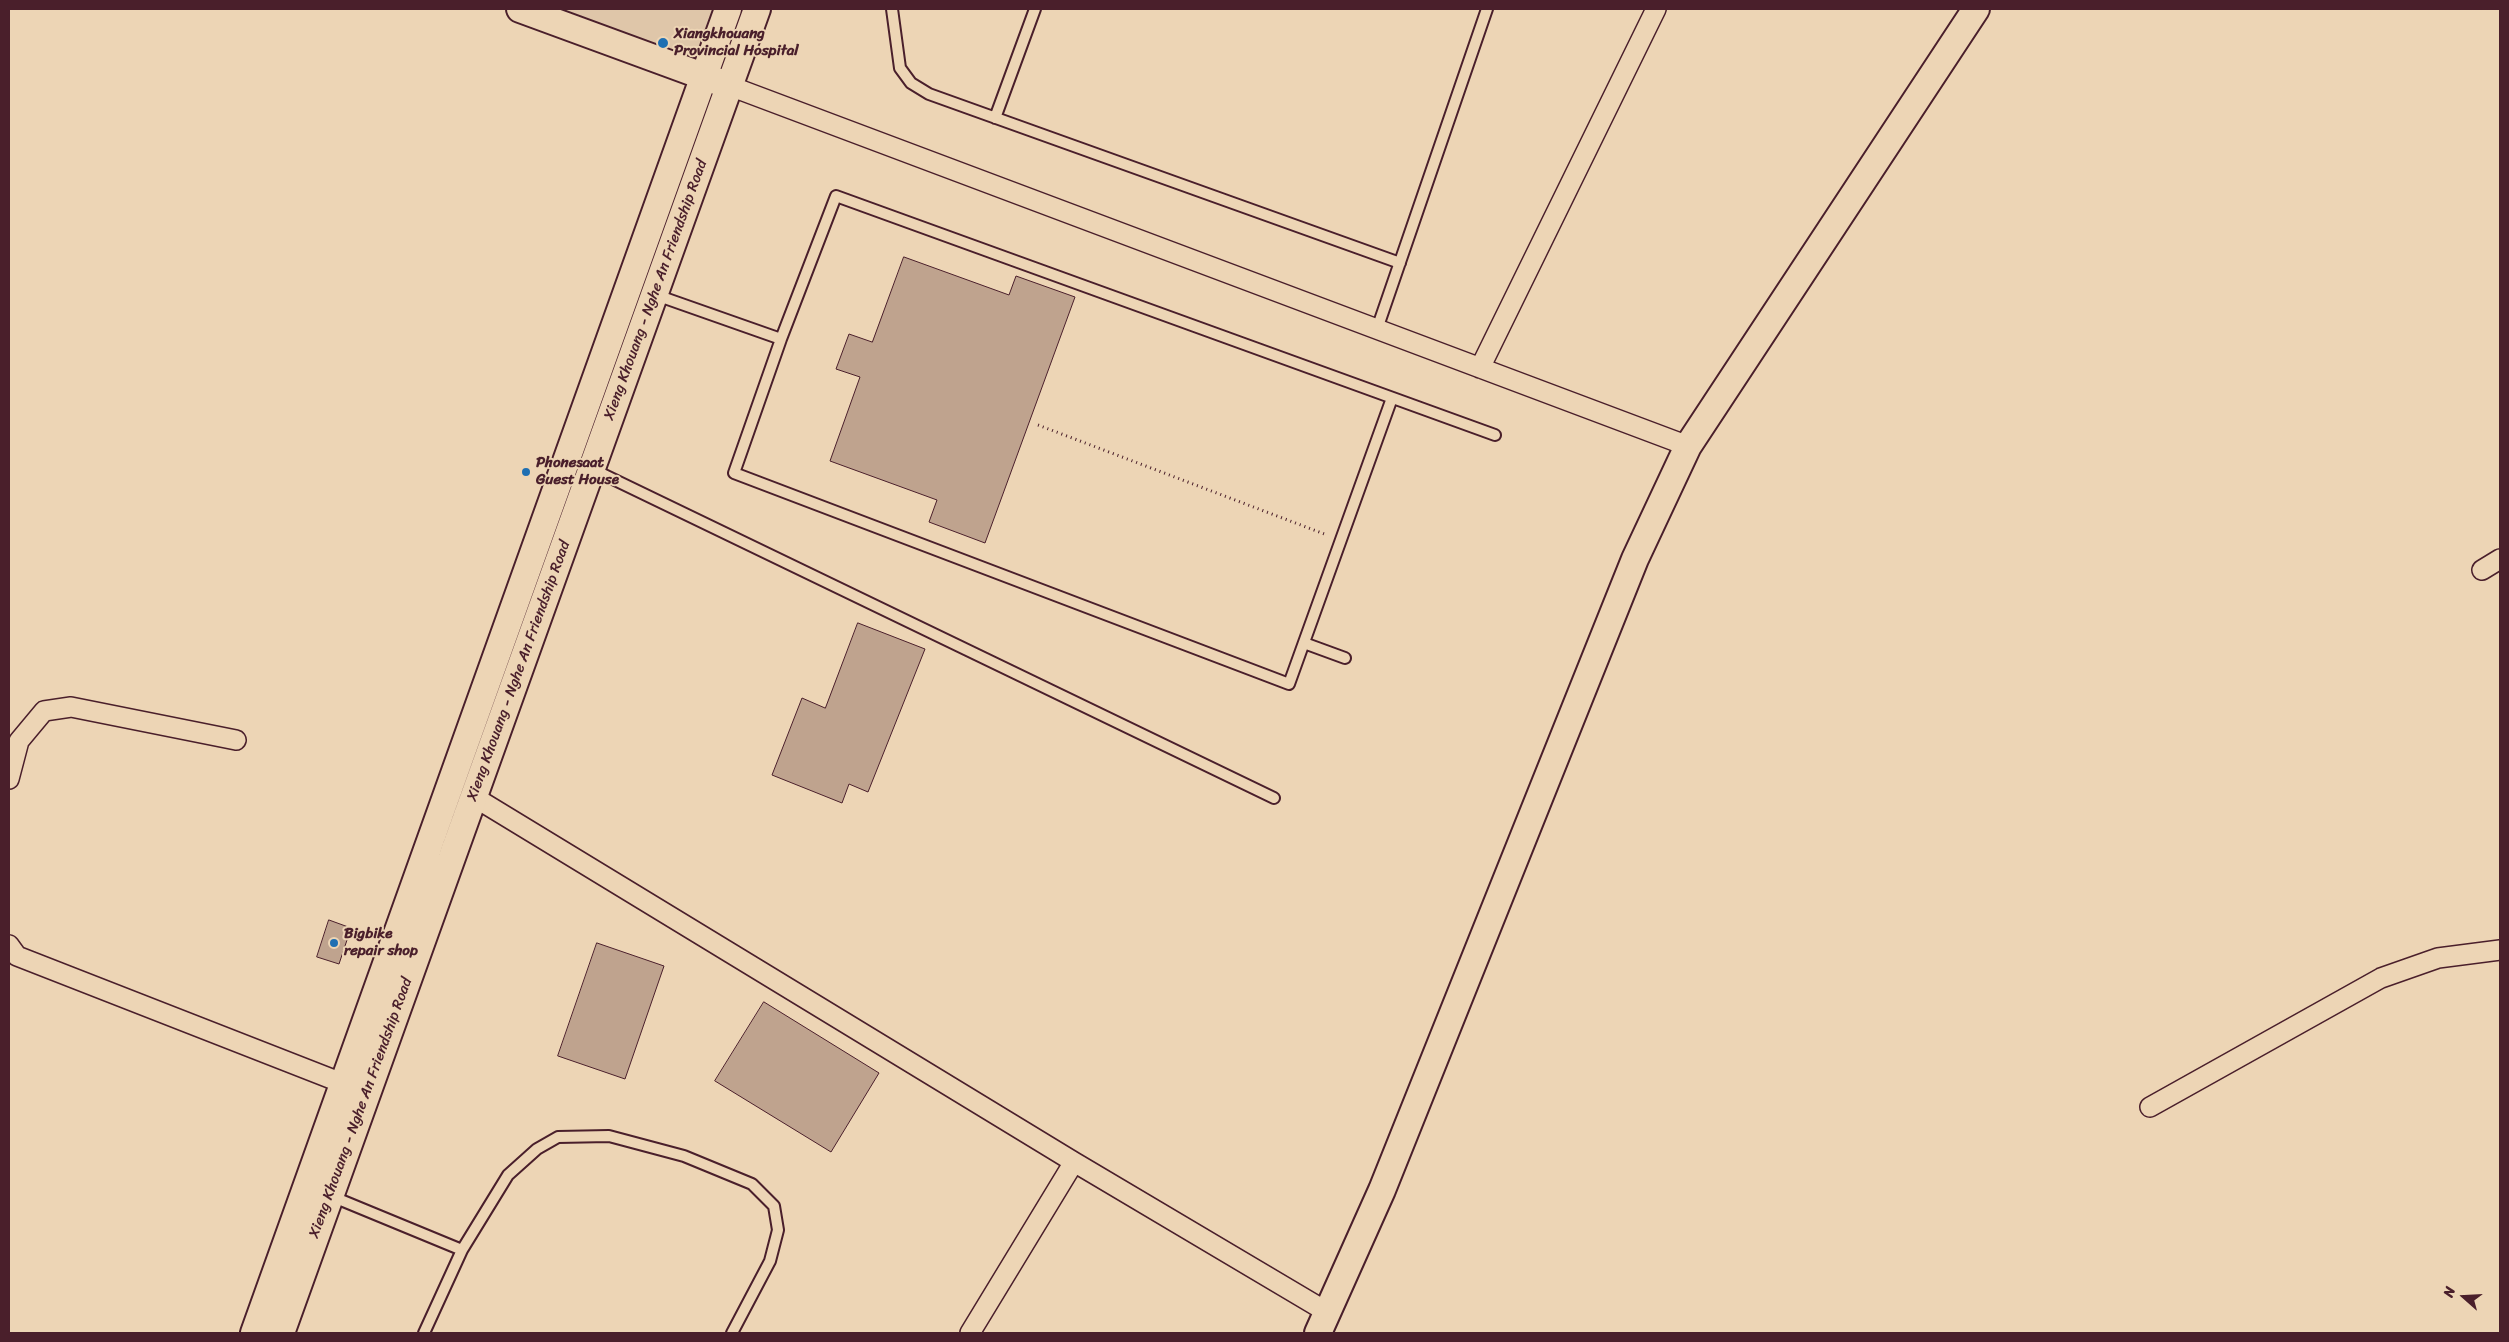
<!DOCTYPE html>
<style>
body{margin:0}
#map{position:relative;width:2509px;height:1342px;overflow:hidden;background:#edd5b5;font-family:Sriracha,sans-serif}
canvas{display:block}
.frame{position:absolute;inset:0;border:10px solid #4a1f2b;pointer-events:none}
.north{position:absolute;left:2439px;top:1272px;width:50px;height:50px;-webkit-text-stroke:4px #edd5b5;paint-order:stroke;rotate:289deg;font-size:14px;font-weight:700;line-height:20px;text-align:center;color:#4a1f2b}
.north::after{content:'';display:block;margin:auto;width:18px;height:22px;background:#4a1f2b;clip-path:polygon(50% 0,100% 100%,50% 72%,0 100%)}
</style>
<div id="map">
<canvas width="2509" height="1342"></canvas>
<div class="frame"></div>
<div class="north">N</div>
</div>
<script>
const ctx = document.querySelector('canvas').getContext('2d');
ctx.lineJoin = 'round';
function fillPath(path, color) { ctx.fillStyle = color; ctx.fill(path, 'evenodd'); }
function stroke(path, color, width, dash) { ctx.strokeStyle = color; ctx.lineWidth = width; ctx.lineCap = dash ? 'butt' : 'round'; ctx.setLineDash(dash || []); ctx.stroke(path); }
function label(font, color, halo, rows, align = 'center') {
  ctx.font = font + ' Sriracha,sans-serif'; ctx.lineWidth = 4; ctx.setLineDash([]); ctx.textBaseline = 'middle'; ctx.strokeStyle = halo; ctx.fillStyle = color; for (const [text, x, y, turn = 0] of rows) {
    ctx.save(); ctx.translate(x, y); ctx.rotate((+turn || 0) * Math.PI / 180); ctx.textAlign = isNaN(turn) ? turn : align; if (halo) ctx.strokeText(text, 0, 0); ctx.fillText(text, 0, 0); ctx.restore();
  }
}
const built = new Path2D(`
 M520,9H728L703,77Z`);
const building = new Path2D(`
 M904,257L1009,295L1016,276L1075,297L985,543L929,522L937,500L830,461L860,377L836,369L849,334L872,342Z
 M858,623L925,649L868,792L849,784L842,803L772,775L802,698L825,708Z
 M329,920L351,928L339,964L317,957Z
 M597,943L664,966L625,1079L558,1056Z
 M764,1002L879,1073L831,1152L715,1081Z`);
const path = new Path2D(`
 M1038,425L1327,535`);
const lane = new Path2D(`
 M892,9L900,68L911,83L929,94L1400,263
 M995,118L1035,9
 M656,295L781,339L734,473L1289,684L1392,398
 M1377,329L1487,9
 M781,339L836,196L1495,435
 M592,469L1274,798
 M1304,643L1345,658
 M331,1196L462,1250
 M424,1333L462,1250L508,1175L537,1149L558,1137L609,1136L684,1156L752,1184L774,1206L778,1230L770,1261L732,1333`);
const street = new Path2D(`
 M730,86L1688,446
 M1480,368L1656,9
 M2482,570L2500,559
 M9,779L19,741L44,711L71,707L236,740
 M474,797L1074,1162L1327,1312
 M9,945L17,956L342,1083
 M2150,1107L2381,978L2438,958L2500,950
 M970,1333L1074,1162`);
const secondary = new Path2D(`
 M520,9L719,82
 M254,1333L728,9
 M281,1333C437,891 601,451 757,9
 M1318,1333L1382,1190L1635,559L1688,446L1976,9`);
const markers = [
 [663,43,6,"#1f6fb2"],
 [526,472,5,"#1f6fb2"],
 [334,943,5,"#1f6fb2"]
];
const poiNames = [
 ["Xiangkhouang",674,34],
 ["Provincial Hospital",674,51],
 ["Phonesaat",536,463],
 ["Guest House",536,480],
 ["Bigbike",344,934],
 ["repair shop",344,951]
];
const streetNames = [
 ["Xieng Khouang - Nghe An Friendship Road",656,290,-70],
 ["Xieng Khouang - Nghe An Friendship Road",519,671,-70],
 ["Xieng Khouang - Nghe An Friendship Road",361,1108,-70]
];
fillPath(built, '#dfc6a9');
fillPath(building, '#bfa38e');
stroke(building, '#4a1f2b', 1);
stroke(lane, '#4a1f2b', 14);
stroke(street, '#4a1f2b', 22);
stroke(secondary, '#4a1f2b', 30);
stroke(path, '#4a1f2b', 3, [1, 4]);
stroke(lane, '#edd5b5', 10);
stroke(street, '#edd5b5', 19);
stroke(secondary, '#edd5b5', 26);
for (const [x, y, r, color] of markers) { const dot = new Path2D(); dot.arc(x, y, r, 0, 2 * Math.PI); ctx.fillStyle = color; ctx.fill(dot); stroke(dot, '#edd5b5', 2); }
label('bold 15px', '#4a1f2b', '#edd5b5', poiNames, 'left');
label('15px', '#4a1f2b', '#edd5b5', streetNames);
</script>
